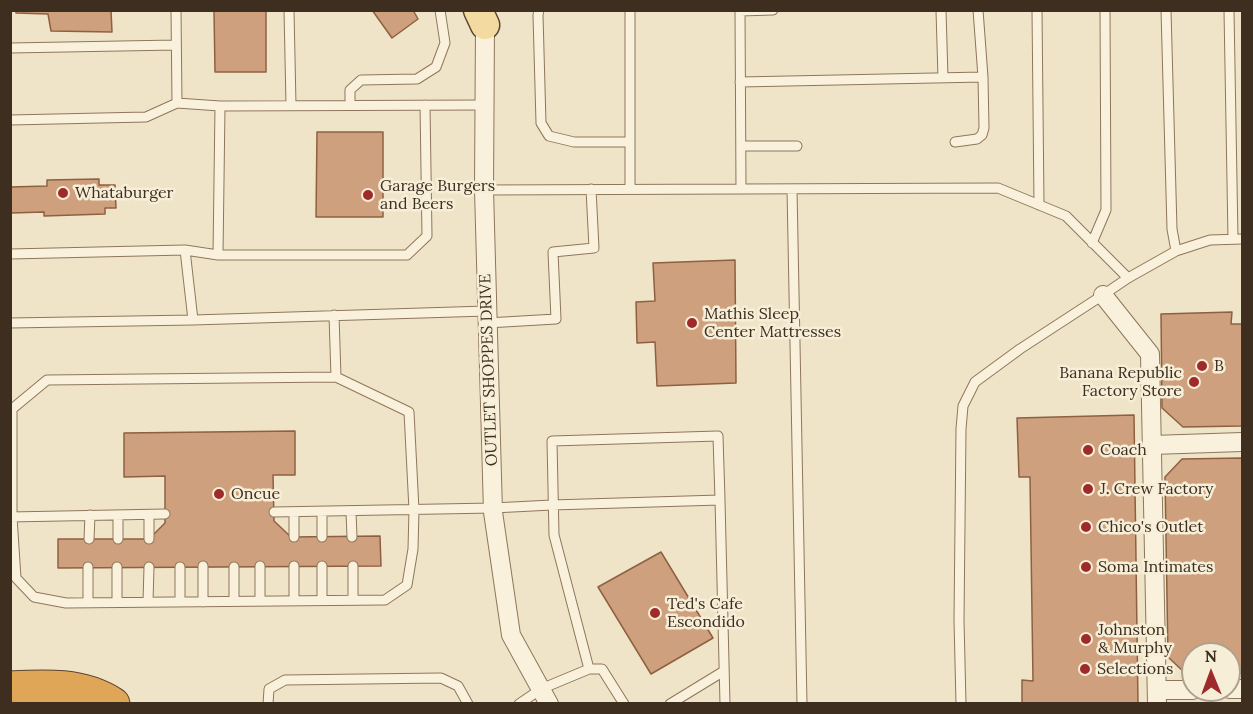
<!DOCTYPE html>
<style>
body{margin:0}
#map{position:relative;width:1253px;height:714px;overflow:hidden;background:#f0e4c8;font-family:Lora,serif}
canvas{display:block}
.frame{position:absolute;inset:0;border:12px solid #3d2e20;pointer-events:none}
.north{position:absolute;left:1181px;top:642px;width:60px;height:60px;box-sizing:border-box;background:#f7eed8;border:2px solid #ada18e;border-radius:50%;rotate:359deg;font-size:16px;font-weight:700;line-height:24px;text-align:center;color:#3d2e20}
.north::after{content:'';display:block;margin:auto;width:21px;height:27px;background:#9e2b2a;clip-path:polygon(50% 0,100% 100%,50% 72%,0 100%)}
</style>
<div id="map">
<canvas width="1253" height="714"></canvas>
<div class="frame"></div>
<div class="north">N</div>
</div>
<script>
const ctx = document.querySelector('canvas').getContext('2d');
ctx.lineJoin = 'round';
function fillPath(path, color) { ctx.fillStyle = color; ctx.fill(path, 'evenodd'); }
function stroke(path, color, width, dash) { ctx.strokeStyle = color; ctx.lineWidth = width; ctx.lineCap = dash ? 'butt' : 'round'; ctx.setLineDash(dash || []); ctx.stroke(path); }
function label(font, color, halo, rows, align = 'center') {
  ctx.font = font + ' Lora,serif'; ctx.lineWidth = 5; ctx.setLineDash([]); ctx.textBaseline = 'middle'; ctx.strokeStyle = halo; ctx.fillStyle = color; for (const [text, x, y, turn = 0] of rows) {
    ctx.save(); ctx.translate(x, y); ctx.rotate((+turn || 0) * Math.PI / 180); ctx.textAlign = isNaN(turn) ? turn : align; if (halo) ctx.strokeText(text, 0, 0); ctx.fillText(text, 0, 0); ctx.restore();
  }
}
const building = new Path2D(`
 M16,10H111L112,32L51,31L48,14L16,13Z
 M214,10H266V72H215Z
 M372,10H413L418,19L392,38Z
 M317,132H383V217H316Z
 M99,179V185H115L116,208H105V214L44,216V212L11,213L10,187L47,186V180Z
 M735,260L736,383L657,386L655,342L637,343L636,302L655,301L653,263Z
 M1232,312L1231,324H1242V426L1183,427L1162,408L1161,314Z
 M1134,415L1138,704H1022V680L1033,681L1030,477H1019L1017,418Z
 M295,431V475H273L274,521L291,537L380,536L381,566L58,568V539H149L165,523V476L124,477V433Z
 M1242,458V673L1229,674V654H1193V674H1186L1168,657L1165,477L1182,459Z
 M661,552L713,638L651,674L598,587Z`);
const lane = new Path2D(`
 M176,10L177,103L220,106
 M289,10L291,105
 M539,10L538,15L541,123L549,136L574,142H630
 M740,10L741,189
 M941,10L943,78
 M1037,10L1039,205
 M1166,10L1172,229L1176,251
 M1229,10L1233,239
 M740,11L773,10
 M10,48L176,45
 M740,82L983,77
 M350,105V90L361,80L417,79L436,67L445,43L440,10
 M10,120L146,117L177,103
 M955,142L977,139L982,135L984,128L983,77L978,10
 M741,146H797
 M630,189V10
 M792,189L802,704
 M484,190L998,188L1066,216L1128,278L1176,251L1210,240L1242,239
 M1092,243L1106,210L1105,10
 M185,250L218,255L220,106L484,105
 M10,254L185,250L193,320
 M218,255H407L427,236L425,105
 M334,315L336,377L409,412L414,510L413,549L407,585L385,600L66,603L34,597L16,578L12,517V409L47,380L336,377
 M10,323L193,320L487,311
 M487,323L556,319L553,252L594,248L591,189
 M274,512L493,508L552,505L720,500L725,704
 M351,512L352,537
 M10,517L165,514
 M294,537V512
 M322,537V512
 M89,539L90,515
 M118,539V515
 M149,539V515
 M203,566V602
 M260,566V601
 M353,566V600
 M294,600V566
 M322,600V566
 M234,601V567
 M117,602V567
 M148,602L149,567
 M180,602V567
 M88,603V567
 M589,669L554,535L552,441L718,436L720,500
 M268,704L269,689L285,680L441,678L458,686L468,704
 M519,704L541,689L589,669H602L624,704
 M670,704L724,671
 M961,704L959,620L961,429L963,406L975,382L1020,349L1103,295L1128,278`);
const street = new Path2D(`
 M483,15L485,25L484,190L493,512L511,635L549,704
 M1103,295L1150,354L1157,704
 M1152,445L1242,442
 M1229,689H1242
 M1157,690H1193`);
const primary = new Path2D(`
 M478,10L485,25`);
const highway = new Path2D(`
 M10,688C46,686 82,684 113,704`);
const markers = [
 [63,193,6,"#9e2b2a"],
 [368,195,6,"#9e2b2a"],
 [692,323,6,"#9e2b2a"],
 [1202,366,6,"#9e2b2a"],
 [1194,382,6,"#9e2b2a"],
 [1088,450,6,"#9e2b2a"],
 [1088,489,6,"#9e2b2a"],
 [219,494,6,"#9e2b2a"],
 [1086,527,6,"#9e2b2a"],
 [1086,567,6,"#9e2b2a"],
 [655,613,6,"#9e2b2a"],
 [1086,639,6,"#9e2b2a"],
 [1085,669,6,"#9e2b2a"]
];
const poiNames = [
 ["Garage Burgers",380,186],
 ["and Beers",380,204],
 ["Whataburger",75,193],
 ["Mathis Sleep",704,314],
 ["Center Mattresses",704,332],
 ["B",1214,366],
 ["Banana Republic",1182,373,"right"],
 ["Factory Store",1182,391,"right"],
 ["Coach",1100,450],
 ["J. Crew Factory",1100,489],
 ["Oncue",231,494],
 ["Chico's Outlet",1098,527],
 ["Soma Intimates",1098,567],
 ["Ted's Cafe",667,604],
 ["Escondido",667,622],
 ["Johnston",1098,630],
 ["& Murphy",1098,648],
 ["Selections",1097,669]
];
const streetNames = [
 ["OUTLET SHOPPES DRIVE",489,370,-92]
];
fillPath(building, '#cfa07d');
stroke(building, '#8d6041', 1.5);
stroke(lane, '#8d775c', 11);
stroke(street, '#8d775c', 20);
stroke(primary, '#5b4430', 31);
stroke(highway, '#5b4430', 35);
stroke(lane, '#faf1dc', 9);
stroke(street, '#faf1dc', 18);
stroke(primary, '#f3daa0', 28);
stroke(highway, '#e0a658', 33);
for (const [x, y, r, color] of markers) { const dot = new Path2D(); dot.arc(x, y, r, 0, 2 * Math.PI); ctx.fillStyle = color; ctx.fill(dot); stroke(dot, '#f7eed8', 2); }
label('16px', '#3d2e20', '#f7eed8', poiNames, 'left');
label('16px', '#3d2e20', '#f7eed8', streetNames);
</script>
